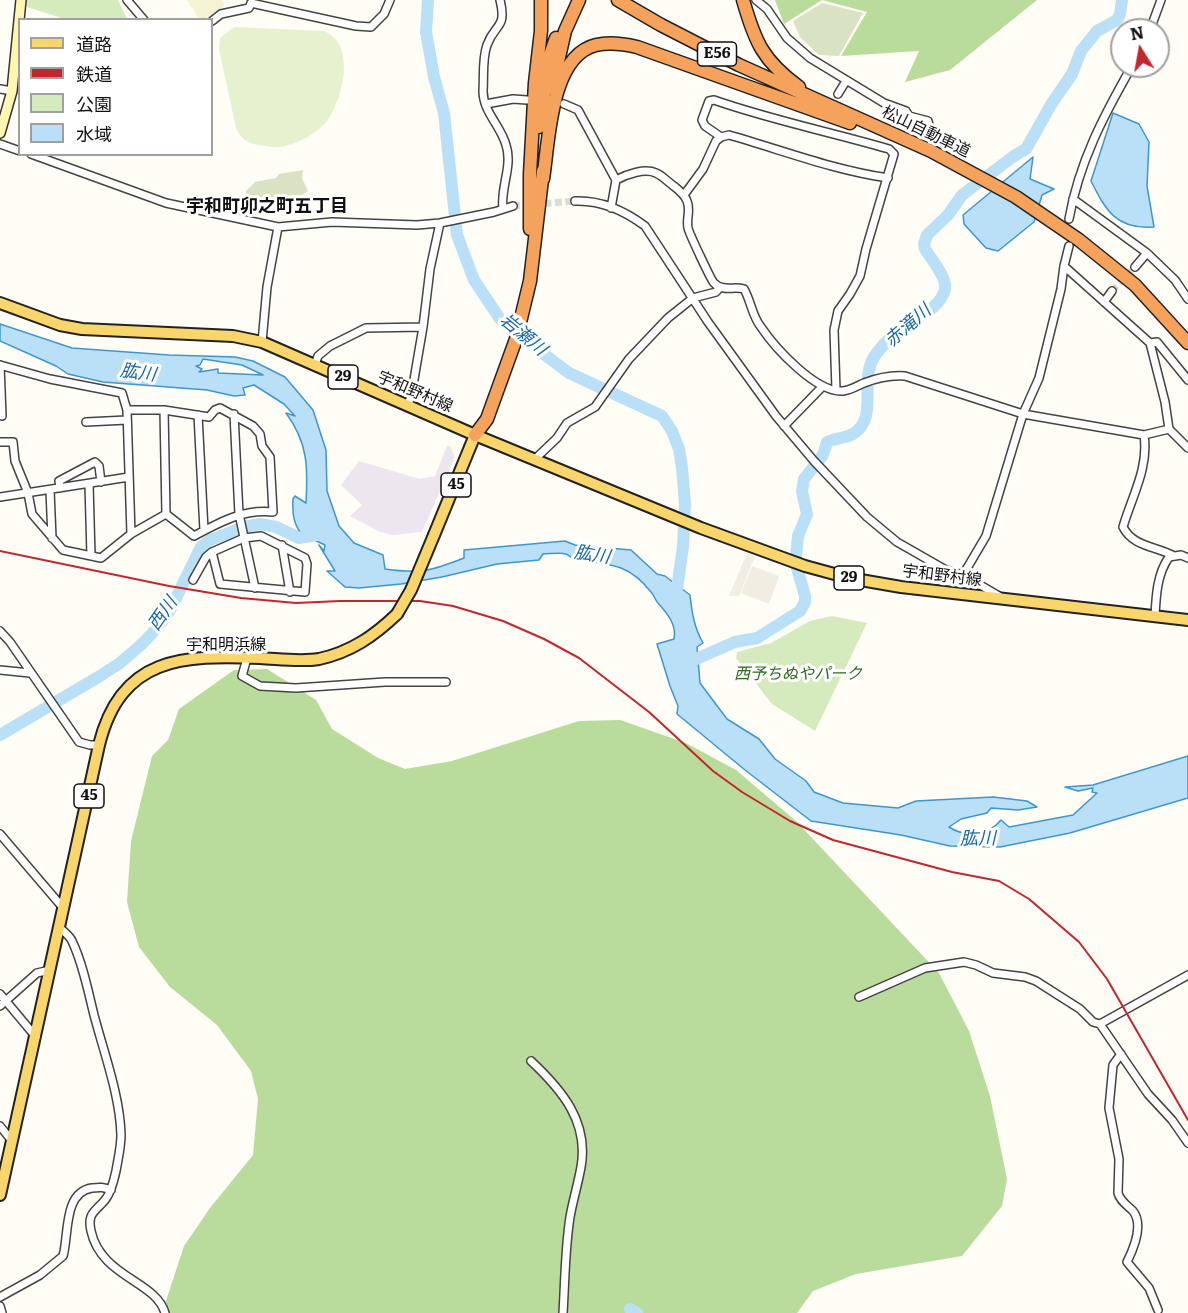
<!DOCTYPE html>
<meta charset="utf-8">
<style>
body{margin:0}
#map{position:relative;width:1188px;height:1313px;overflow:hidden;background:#fffdf5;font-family:Literata,"Noto Sans JP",serif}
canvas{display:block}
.legend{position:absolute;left:18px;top:18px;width:195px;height:138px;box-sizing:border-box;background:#fff;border:2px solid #a0a0a0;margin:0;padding:8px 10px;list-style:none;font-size:18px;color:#111}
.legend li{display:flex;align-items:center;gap:12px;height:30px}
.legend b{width:30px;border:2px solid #a0a0a0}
.north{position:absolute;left:1110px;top:18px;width:60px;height:60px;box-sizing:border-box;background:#fff;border:2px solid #a0a0a0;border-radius:50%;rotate:349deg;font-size:16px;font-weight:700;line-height:24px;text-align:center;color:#111}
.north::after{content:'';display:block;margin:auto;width:21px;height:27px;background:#c4262e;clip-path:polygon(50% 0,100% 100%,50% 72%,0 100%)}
</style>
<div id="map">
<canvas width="1188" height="1313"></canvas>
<ul class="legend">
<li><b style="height:8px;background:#f9d66b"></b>道路</li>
<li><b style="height:8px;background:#c4262e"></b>鉄道</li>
<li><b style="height:16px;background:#d5ebbd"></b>公園</li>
<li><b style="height:16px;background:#b9e0f7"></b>水域</li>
</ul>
<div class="north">N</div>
</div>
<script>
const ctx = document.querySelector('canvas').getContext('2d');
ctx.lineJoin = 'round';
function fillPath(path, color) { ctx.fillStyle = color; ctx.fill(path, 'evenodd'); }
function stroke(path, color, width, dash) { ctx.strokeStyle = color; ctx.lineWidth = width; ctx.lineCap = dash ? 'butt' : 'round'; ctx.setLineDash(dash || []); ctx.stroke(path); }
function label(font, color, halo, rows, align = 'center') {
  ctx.font = font + ' Literata,"Noto Sans JP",serif'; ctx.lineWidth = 6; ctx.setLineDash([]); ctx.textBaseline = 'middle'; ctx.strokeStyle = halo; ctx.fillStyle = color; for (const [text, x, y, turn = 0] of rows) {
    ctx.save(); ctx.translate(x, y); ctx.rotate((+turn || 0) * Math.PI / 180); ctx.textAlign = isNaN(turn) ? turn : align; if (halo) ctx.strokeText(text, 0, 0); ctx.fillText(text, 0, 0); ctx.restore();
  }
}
const industrial = new Path2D(`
 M447,446H450L455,457L422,532L393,535L380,532L350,516L362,505L341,485L359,461L420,479L435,476Z`);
const farmland = new Path2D(`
 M187,0H222L225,6L204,19H199Z`);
const green = new Path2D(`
 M26,0H118L127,19H65L27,7Z
 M832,616L867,623L815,731L772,704L736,658L737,652L771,643L810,621Z`);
const forest = new Path2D(`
 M775,0H1037L950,70L905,82L919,51L841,56L867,12L822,0L784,24Z
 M267,669L316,700L332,729L378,758L405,769L452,761L579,721L620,720L686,743L736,770L796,821L939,973L969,1031L990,1096L1007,1179L1002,1206L962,1256L856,1274L813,1291L797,1313H162L184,1246L210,1208L253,1155L258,1099L251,1071L217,1025L170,987L139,947L127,902L131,841L152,756L168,740L179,709L234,670Z`);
const cemetery = new Path2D(`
 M822,3L863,13L839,56L819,55L800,37L793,21Z
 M303,170L302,178L308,191C294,203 262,204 246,194V191L255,182L276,178L279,174Z`);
const pitch = new Path2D(`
 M234,27L323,31C357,42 343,100 327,121C317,134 294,146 278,147C274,148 269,146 265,146C249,144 243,142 236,128L219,49L220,38Z`);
const plaza = new Path2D(`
 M747,553L755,556L739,596H729Z
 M752,566L779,576L769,604L741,593Z`);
const water = new Path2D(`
 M1113,113L1139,124L1149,142L1147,186L1154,227C1117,230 1106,211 1091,181Z
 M1033,157L1030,179L1054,189L1042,195L1034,222L998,251L986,248L964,224L963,215Z
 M0,324L72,348L169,355L235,357L253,361L285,377L313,410L326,450L327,491L339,526L354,543L383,555L385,569C421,574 431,571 464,558V550L565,541L575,545L631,550L657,574L665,576L690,595C692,613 694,627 703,643L697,647L700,683L727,719L759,739L775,759L806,781L814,792L843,803L898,808L916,801L993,797L1027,801L1037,807L1018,810L991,808L987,813L961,819L949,827C966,838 988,836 1001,820L1009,827L1073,815L1097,793L1092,792L1093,788L1078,791L1065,787L1093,785L1188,756V798L1070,833L1000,847L950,846L901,835L811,821L745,770L677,714L678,706L670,686L657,644L674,639C677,625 667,613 658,603C655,600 654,595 651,592C629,564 610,564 578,560C572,560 571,556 566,554C560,552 550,554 543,554L539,560L497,564L442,577L401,584L359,588L345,587L327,571H335L319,545L324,551L325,545L312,539H305C294,526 292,516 293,499L295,496L306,503C308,467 308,443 286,413L295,416L284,404L254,385L243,388L245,395L234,396L207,390L103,382L68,374L56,366L0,341ZM203,359L242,365L263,375L218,373V369L199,372L202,369L196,366L200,365Z`);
const river = new Path2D(`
 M428,0L426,32L434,77L444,113L457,235L474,280L500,319L525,340L569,373L662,416L672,431L679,449L682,468L685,504L683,547L675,602
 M796,557L798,536L807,514L802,491L804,479L823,455L827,442C835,438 846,438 853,434C880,418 857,379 876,354C883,345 892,335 902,328C916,318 941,308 945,289C947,277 931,259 925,249L924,244L927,235L948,215L962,195L1014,156L1026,149L1052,103L1072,74L1081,51L1097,31L1117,20L1120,14L1122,0
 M687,663L735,642L757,638L800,611L805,602V596L797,568
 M0,735L100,676L120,663L143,643L158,627L171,608L201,547L210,540L244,527L260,524L276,527L299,538L317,535
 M630,1309L637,1313`);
const streetTunnel = new Path2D(`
 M513,206L575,201
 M1112,291L1135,267`);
const street = new Path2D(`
 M127,0L144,20
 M500,0C507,29 495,23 487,45C482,59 484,77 483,91C483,112 501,126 506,145C513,166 500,188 503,209
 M756,0L767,9L787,38L810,58L884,103L906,111L909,116L928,121L930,129
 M212,21L221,14L249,8L251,3L356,26L371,27L384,14L390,0
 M1150,30L1161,0
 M0,89L12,91
 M838,94L846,81
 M486,104L513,99L527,100
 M564,104L578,110L616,180L611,208
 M721,137L705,126L702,120L709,101L714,100C771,120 831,132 889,149L894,154L866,249L860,276L850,294L838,311L834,330L836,390
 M0,144L20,151
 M31,154L166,203L278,227L332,222L417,225L440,223L494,212L513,206
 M616,180C627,174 645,168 656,173C663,176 669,183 675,187C680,191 685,195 687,201C691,210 686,219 688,228C689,233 711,280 714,283C723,292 734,286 744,289C751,301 752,316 761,327C775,348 816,393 843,391C851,390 857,386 864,383C877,378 892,375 905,376L1023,414L1144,435L1169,429L1188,448
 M684,195L703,169L716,141L721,137L729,135C782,150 833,170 888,178
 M1073,199L1147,253L1135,267
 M575,201C600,200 625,211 645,226L708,322L776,416L814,461L867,517L897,542L946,570L963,575L999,596
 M1069,219C1079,162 1104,115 1132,66
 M1147,253L1175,280L1188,299
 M1064,266L1150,343L1165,402L1169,429
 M1104,302L1112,291
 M262,342L267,287L278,227
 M1150,343L1157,342L1188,380
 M0,365L50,379L122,393L127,410L131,534
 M0,365L2,416
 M315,365L318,356L330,346L366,328L423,327
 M407,406L411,397L423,327L430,269L440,223
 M164,410L166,514
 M234,414L239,514L255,588
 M198,415L204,530
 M86,422L127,420
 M784,426L823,386
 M1144,435C1149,468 1132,496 1123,527C1133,547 1156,546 1174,556
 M0,442H13L15,461L28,493L32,514L63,550L101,558L131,534L166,514L194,536C220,522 243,509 273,512L270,457L262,446L260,434L253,426L220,408L215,410L209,417L164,410H127
 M535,459L557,438L567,423L595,407L629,359L668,318L693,298L716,292L720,287
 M89,484L91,556
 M60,488L59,481L95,462L99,466L101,482
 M50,490L52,538
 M0,497L129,477
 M282,545L290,592
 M963,575L986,536L1023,414L1039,378L1061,289L1064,266L1069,246
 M193,580L206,557L212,552L244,538L261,536L305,558L307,564L305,592L220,584L212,552
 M1155,616C1156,596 1157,574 1169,557L1181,555L1188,558
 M0,631L10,642L79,742L90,745H99
 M247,658L242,676L260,686L296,688L385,682H446
 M0,670L30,673
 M0,834L64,909
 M60,928C64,932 70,936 72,941C83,964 88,991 94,1015C104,1053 120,1096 121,1135C121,1147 118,1159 116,1171C114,1180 111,1193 105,1200C95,1212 87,1213 91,1231C101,1277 156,1281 165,1313
 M0,994L36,1037
 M859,997L925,968L964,962L976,965L993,973L1025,977L1036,981L1080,1009L1093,1022L1100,1024L1148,1094L1172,1120L1188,1143
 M0,1006L37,973L50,970
 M1100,1024L1188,975
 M1121,1054L1113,1065L1109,1108L1119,1159L1118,1193C1120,1201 1127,1205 1133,1211C1144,1225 1134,1248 1127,1262L1149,1288L1158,1310
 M531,1061C562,1090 589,1122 581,1167C578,1184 573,1200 570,1217C565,1249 565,1281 563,1313
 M0,1126L12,1141
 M0,1297L40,1275L63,1256C69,1236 63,1192 92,1188C100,1187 104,1187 111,1190
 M0,1306L2,1313`);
const secondary = new Path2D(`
 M0,133L12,91L21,0`);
const primary = new Path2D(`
 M0,303L60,325L82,329L233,336L262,342L475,435L701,528L805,566L849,578L901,587L1188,620
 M434,535L475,435
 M0,1195L99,745C121,656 183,655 260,658C280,659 300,662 319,659C351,652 374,636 397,614`);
const highway = new Path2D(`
 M618,0L661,25L739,65L931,151L1016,197L1079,240L1135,285L1188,343
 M743,0C755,42 763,61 799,87
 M552,88L565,31L579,0
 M539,127L550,55L556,38
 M543,179C549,141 550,56 596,45C610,42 624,44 637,47L850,123
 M530,229V174L535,83L541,31V0
 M475,435L487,419L516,339L530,281L543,171`);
const rail = new Path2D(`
 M0,551L169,586L241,598L296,603L340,601H420L453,606L503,621L544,639L579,658L649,712L713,771L742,792L790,821L833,840L952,872L999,881L1029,899L1079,942L1107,979L1188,1120`);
const primaryBridge = new Path2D(`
 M397,614L411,590L434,535`);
const shields = [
 [717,54,39],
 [343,377,30],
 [456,485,30],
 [849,578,30],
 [89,796,30]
];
const shieldNames = [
 ["E56",717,54],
 ["29",343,377],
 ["45",456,485],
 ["29",849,578],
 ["45",89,796]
];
const streetNames = [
 ["松山自動車道",926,132,26],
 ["宇和野村線",415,392,23],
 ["宇和野村線",942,576,7],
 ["宇和明浜線",226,645]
];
const parkNames = [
 ["西予ちぬやパーク",798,674]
];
const neighbourhoodNames = [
 ["宇和町卯之町五丁目",267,207]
];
const waterNames = [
 ["赤滝川",908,326,-41],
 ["岩瀬川",523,335,40],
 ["肱川",138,373,8],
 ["肱川",592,555,9],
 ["西川",163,614,-55],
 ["肱川",978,839,-1]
];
fillPath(industrial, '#eee6ef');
fillPath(farmland, '#f6f3d4');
fillPath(green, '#d5ebbd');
fillPath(forest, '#b9dc9c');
fillPath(cemetery, '#d9e3c4');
fillPath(pitch, '#e6f2cf');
fillPath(plaza, '#f1ede2');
fillPath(water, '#b9e0f7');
stroke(water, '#3f96cf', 1.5);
stroke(river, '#b9e0f7', 12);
stroke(streetTunnel, '#dbdad3', 7, [7, 3.5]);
stroke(street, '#444', 10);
stroke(secondary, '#333', 12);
stroke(primary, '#222', 14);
stroke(highway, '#222', 15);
stroke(street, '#fff', 7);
stroke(secondary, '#fff6b0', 9);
stroke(primary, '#f9d66b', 10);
stroke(highway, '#f5a25d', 12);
stroke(rail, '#c4262e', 2);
stroke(primaryBridge, '#222', 14, []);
stroke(primaryBridge, '#f9d66b', 10);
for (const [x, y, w] of shields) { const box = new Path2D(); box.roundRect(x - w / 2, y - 12, w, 24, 4.5); ctx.fillStyle = '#fff'; ctx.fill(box); stroke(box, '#111', 1.5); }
label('bold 15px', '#111', null, shieldNames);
label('16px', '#111', '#fff', streetNames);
label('italic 16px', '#2f6b1f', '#fff', parkNames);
label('bold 18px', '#111', '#fff', neighbourhoodNames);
label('italic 18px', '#1768a6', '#fff', waterNames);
</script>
